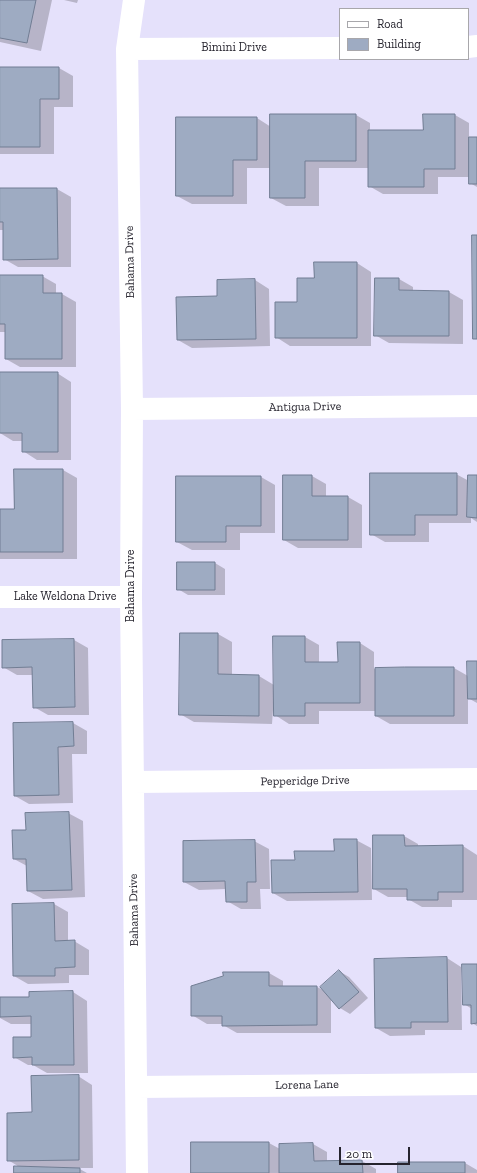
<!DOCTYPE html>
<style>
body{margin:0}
#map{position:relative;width:477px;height:1173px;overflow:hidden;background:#e5e1fb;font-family:"Zilla Slab",serif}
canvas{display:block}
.legend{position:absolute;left:339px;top:8px;width:130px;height:52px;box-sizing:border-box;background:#fff;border:1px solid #a8a7ab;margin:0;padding:5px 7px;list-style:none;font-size:12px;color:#26242e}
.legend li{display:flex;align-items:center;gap:8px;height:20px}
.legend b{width:20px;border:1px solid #a8a7ab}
.scale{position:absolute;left:339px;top:1147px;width:71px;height:18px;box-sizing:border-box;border:2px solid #26242e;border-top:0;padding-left:5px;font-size:12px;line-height:14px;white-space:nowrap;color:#26242e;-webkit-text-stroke:3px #fff;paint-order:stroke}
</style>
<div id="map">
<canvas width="477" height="1173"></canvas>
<ul class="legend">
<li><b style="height:5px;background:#fff"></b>Road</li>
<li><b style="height:11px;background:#9eabc2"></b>Building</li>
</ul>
<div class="scale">20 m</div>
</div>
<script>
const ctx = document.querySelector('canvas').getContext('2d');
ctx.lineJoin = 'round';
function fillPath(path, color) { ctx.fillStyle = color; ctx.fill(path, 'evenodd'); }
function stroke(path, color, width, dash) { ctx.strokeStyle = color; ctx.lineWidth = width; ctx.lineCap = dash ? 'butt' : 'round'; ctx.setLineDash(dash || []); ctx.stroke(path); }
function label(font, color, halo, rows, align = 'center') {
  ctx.font = font + ' "Zilla Slab",serif'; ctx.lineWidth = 3; ctx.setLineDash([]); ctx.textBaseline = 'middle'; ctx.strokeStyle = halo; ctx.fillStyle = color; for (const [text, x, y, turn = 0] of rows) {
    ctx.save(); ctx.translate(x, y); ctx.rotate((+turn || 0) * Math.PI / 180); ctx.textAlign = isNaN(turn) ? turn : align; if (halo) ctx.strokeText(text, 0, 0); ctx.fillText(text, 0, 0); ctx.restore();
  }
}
const shadow = new Path2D(`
 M0,0H52L41,51L0,42Z
 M64,0H78L77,3Z
 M0,68H59L73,76V107H54V154H0Z
 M271,115H356L370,123V131H424L455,115L469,123V138H477V187L470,183V177H438V194H383L369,186V168H319V206H286L271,198V168H247V204H192L177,196L257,118L271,127Z
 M0,189H57L71,197V267H18L4,259V230H0Z
 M315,263H357L371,272V346H290L276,337L298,303L315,279Z
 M0,276H42L56,284V294H62L76,302V367H20L6,359V332H0Z
 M399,279L413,287V291L449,292L463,300V344L389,343L375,335Z
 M255,280L269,289L270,346L192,348L178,340Z
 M0,373H57L71,382V460H37L23,451V441H13L0,433Z
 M63,470L77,478V559H0V510H15Z
 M456,474L469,481L477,476V522L471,518V523H429V542H385L371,534Z
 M284,476H312L326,484V497H348L362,505V548H298L284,540Z
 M261,477L275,485V533H240V550H192L177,542Z
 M215,563L225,569V595H188L178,589Z
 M181,634H218L232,642V676H259L274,685V637H305L319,645V663H339L360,643L374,652V669L454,668L468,676L477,662V703L468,698V724H390L376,716V711H319V724H289L275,715V710H273L272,724L194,722L180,714Z
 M74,640L88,648L89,715H48L34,707L33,675H17L3,667V641Z
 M73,723L87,731V754H72L73,803L29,804L15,796Z
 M68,813L83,821L85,897L43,899L28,891L27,866L14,859L27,831Z
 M404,836L418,844V847L463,846L477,855V900H452V907H422L408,899V897H388L374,889Z
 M356,840L371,848L372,900L287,901L273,893L296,861L335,852Z
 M254,841L269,849L270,889H260L261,909H241L227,901L226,889L199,890L184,882Z
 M54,904L68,912V942L74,941L89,950V975H69V983L28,984L14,976Z
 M447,958L461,967L462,1030H425V1035L390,1036L376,1028Z
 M477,965V1026L472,1023V1009L464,1004Z
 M339,971L349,977L368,998L350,1014L340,1008L331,998V1033H237L223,1025V1024H207L192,1015L224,977V973H269L283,981V987H317L325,991Z
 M73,992L87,1001L88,1073H47L33,1065H28L14,1057L32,1038V1024H11L0,1018V998H30V993Z
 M78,1076L92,1085L93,1168H78L87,1173H15L21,1168L8,1160L33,1113Z
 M192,1143H269L280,1149V1145L313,1144L327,1152V1162L362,1161L376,1169V1173H192Z
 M465,1163L477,1170V1173H399Z`);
const building = new Path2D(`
 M0,0H36L27,43L0,38Z
 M0,67H59V99H40V147H0Z
 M270,114H356V161H305V198H270Z
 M423,114H455V169H424V187H368V130H423Z
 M176,117H257V160H233V196H176Z
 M469,137H477V184H469Z
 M0,188H57L58,259L3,260V222H0Z
 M472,235H477V339H473Z
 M314,262H357V338H275V302H297V278H314Z
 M0,275H43V293H62V359H5V324H0Z
 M375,278H399V290L449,291V336H374Z
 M255,279L256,339L177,340L176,297L217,296V280Z
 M0,372H58V452H22V433H0Z
 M14,469H63V552H0V509H14Z
 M370,473H457V515H415V535H370Z
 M283,475H312V496H348V540H283Z
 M468,475H477V518L467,517Z
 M176,476H261V526H226V542H176Z
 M177,562H215V590H177Z
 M180,633H218V674L259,675V716L179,715Z
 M273,636H305V662H338L337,642H360V703H305V716H274Z
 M74,639L75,707L33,708L32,667L2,668V640Z
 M467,661H477V699H468Z
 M405,667H454V716H375V668Z
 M73,722L74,746L58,747L59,795L14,796L13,723Z
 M69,812L72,890L27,891L26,859H13L12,830H26L25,813Z
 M373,835H404L405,846L463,845V892H438V900H407V889H373Z
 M334,839H357L358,892L272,893L271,860H295L294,851H334Z
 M255,840L256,882H247V902H226L225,881L183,882V841Z
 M54,903L55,941L75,940V967L55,968V976H13L12,904Z
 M447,957L448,1022H411V1028H375L374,959Z
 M462,964H477V1023L471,1024V1005H463Z
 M339,970L359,992L339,1009L320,987Z
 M223,972H269V986H317V1025L222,1026V1016H191V986L223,976Z
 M73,991L74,1065H32V1057L13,1058V1037H31V1016L0,1017V997H29V992Z
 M79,1075V1160L7,1161V1113L32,1112L31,1076Z
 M191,1142H269V1173H191Z
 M313,1143L314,1161L362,1160L363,1173H279V1144Z
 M398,1162H465V1173H398Z
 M14,1166L80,1168V1173H14Z`);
const street = new Path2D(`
 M134,0L127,49L132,409L131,597L137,1173
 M468,47L477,46
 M127,49L340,48
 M132,409L477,406
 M0,597H131
 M133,782L477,779
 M137,1087L477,1084`);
const streetNames = [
 ["Bimini Drive",234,48],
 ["Bahama Drive",130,262,-91],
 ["Antigua Drive",305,407,-1],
 ["Bahama Drive",131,586,-90],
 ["Lake Weldona Drive",65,597],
 ["Pepperidge Drive",305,781,-1],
 ["Bahama Drive",134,910,-91],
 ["Lorena Lane",307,1085,-1]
];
fillPath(shadow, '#0003');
fillPath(building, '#9eabc2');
stroke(building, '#717d93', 1);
stroke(street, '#fff', 22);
label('12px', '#26242e', '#fff', streetNames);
</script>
